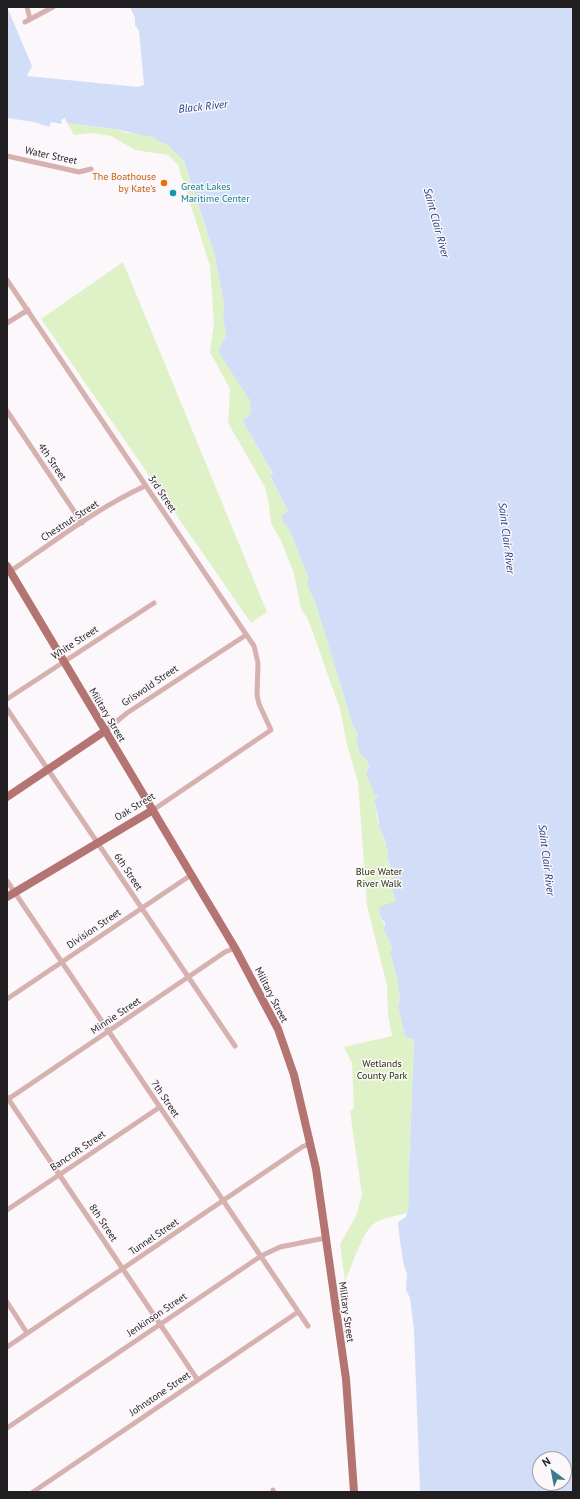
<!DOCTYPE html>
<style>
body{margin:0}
#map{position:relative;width:580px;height:1499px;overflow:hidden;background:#fbf7fb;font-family:"PT Sans",sans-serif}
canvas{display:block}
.frame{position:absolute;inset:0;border:8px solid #211f21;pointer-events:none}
.north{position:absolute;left:532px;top:1451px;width:40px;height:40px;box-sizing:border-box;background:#fbf7fb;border:1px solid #a4a1a4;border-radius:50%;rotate:328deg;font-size:11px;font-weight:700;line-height:16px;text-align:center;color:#211f21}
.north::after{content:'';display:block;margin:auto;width:14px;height:18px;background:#3a7c8d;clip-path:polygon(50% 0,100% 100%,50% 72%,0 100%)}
</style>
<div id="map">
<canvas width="580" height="1499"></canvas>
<div class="frame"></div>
<div class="north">N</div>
</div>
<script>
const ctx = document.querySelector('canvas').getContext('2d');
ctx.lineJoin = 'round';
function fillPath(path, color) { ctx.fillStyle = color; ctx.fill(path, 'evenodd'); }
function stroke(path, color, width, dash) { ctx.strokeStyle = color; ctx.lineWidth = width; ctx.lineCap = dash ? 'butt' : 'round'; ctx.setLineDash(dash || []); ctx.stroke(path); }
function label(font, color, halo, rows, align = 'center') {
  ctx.font = font + ' "PT Sans",sans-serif'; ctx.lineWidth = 3; ctx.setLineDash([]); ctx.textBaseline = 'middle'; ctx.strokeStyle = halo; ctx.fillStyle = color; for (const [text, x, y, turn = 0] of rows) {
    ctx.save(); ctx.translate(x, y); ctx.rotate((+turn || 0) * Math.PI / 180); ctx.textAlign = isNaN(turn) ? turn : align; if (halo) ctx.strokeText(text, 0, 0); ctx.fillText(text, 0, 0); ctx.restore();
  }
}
const green = new Path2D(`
 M67,123L115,129L127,133H138L152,137L158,141L168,145L177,152L184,162L215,256L224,304L223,318L226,335L219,349L252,403L251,414L242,420L273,475L270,477L288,511L283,522L291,533L309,579L307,582L318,610L354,729L357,730L358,736L356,739L360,754L366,759L378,795L374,800C377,815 378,829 386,842L385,845L389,850L387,854L394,884L391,886L396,901L381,912L380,917C385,923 388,939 392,947L390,952L398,983L400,999L398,1006L405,1037L414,1039L410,1141L409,1209L407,1213C397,1216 384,1217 375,1223C362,1231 352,1267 345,1281L340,1244L356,1216L362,1195L350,1111L354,1108L352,1063L344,1047L392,1036L388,1014L387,985L367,906L358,782L347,745L340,709L308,619L301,609L294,573L281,541L271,523L268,499L265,487L228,423L230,389L210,352L214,322L210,266L178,165L168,155L135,150L111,136L92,133L74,135Z
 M123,262L267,612L251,623L41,319Z`);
const water = new Path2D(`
 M7,7L32,66L27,76L138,87L144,85L139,31L135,25V18L130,7H573V1492H420L414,1330L410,1298L406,1290L407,1273L404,1266L400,1242L398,1222L406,1217C411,1201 408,1183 409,1166C409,1158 411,1150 410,1141L414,1039L405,1037L398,1006L400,999L398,983L390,952L392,947L384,930L385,923L380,917L379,907L396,901L391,886L394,883L387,854L389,850L386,848V842L379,827V821L374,800L378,796L375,795L366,774L369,767L366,759L360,754L356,739L358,736C357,730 353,728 352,723C341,685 329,648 318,611C316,601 309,592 307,582L309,579L291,533L283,522L282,515L288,511L270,476L273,474L242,420L251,414L250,412L252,410L249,405L251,402L219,353V349L226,335L223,318L224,304L215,256L184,161L168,145L158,141L152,137L115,129L67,123L65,118L61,120L62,124L51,122L49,127L34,122L7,118ZM540,1459H564V1483H540Z`);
const street = new Path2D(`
 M27,7L30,19
 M25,22L53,7
 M7,156L79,172L91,169
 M7,280L254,646L258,663L257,695L259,704L271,730L153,810
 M7,323L28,310
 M7,411L82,523
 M8,573C52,543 97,508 145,486
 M7,699L154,603
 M7,709L235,1046
 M105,731L127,713L246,635
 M7,881L308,1326
 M7,999L191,875
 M7,1097L197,1379
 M7,1100L225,952L235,948
 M7,1210L160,1107
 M7,1302L27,1333
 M7,1347L302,1147L311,1143
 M7,1428L261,1256L280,1247L325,1238
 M273,1490L274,1492
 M33,1492L298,1312`);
const primary = new Path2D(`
 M7,566L235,948L278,1029L294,1075L316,1169L346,1379L354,1492
 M7,797L105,731
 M7,897L153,810`);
const markers = [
 [164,183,4,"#e8710a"],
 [173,193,4,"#0f9aa8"]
];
const streetNames = [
 ["Water Street",51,156,12],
 ["4th Street",52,462,56],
 ["3rd Street",162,494,56],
 ["Chestnut Street",70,521,-33],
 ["White Street",75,643,-33],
 ["Griswold Street",150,686,-34],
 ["Military Street",107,715,59],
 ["Oak Street",135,807,-31],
 ["6th Street",128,872,56],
 ["Division Street",94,929,-34],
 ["Military Street",271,995,63],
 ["Minnie Street",116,1016,-34],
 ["7th Street",165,1099,56],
 ["Bancroft Street",78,1151,-34],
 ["8th Street",103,1223,56],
 ["Tunnel Street",154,1237,-34],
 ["Military Street",346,1312,82],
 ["Jenkinson Street",157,1315,-34],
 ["Johnstone Street",160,1394,-34]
];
const foodNames = [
 ["The Boathouse",156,177],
 ["by Kate's",156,189]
];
const cultureNames = [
 ["Great Lakes",181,187],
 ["Maritime Center",181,199]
];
const parkNames = [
 ["Blue Water",379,872],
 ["River Walk",379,884],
 ["Wetlands",382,1064],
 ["County Park",382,1076]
];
const waterNames = [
 ["Black River",203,107,-6],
 ["Saint Clair River",436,223,75],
 ["Saint Clair River",506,538,83],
 ["Saint Clair River",546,860,83]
];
fillPath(green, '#dff2c7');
fillPath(water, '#d2def8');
stroke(street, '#d6b1af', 5);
stroke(primary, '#b47472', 8);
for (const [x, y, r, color] of markers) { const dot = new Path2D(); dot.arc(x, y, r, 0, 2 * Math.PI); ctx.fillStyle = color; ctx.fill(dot); stroke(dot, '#fbf7fb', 1.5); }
label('10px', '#211f21', '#fbf7fb', streetNames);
label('10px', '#c56008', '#fbf7fb', foodNames, 'right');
label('10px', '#0d838f', '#fbf7fb', cultureNames, 'left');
label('10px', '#223200', '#fbf7fb', parkNames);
label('italic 11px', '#224088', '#fbf7fb', waterNames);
</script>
